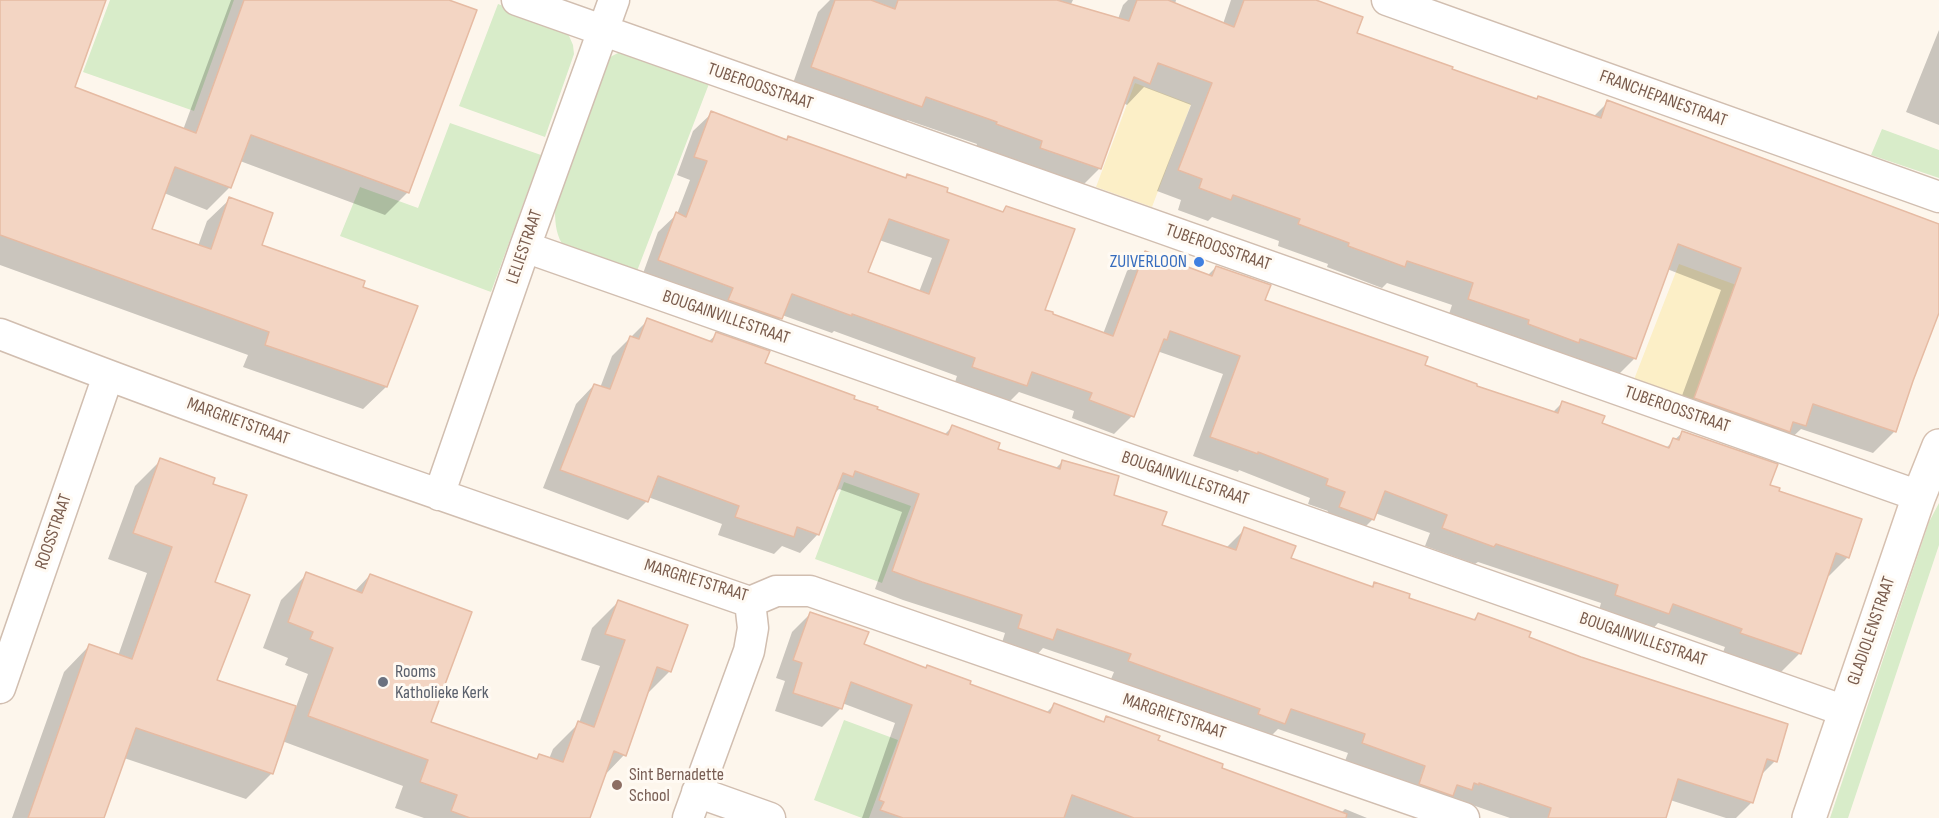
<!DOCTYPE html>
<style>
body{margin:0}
canvas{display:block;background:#fdf6ec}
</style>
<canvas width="1939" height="818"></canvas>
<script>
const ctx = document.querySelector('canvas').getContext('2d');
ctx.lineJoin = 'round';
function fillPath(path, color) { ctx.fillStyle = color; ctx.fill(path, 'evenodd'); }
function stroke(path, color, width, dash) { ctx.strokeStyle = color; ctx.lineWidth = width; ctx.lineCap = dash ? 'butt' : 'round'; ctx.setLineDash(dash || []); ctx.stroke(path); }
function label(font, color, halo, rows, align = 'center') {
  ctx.font = font + ' "Sofia Sans Condensed",sans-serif'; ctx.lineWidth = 6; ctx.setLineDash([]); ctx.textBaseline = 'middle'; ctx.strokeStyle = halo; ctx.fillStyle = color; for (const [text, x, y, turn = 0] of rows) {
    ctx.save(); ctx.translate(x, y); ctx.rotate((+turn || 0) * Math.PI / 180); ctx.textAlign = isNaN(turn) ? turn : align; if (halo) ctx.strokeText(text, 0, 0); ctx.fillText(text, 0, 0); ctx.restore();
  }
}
const green = new Path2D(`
 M110,0H234L194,111L83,72Z
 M498,4L566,29L573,45L574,54L545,137L459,106Z
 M628,48L712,76L637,271L562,244C555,231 555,220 555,205L608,58Z
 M450,123L541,155L491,292L340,236L360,187L418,208Z
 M1882,129L1939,150V178L1871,155Z
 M844,482L911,506L882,583L815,559Z
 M1939,503V545L1848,818H1830L1929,522Z
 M844,720L898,740L869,818H862L814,800Z`);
const sand = new Path2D(`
 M1135,83L1191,104L1152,207L1096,187Z
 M1679,264L1739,286L1694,405L1633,382Z`);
const shadow = new Path2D(`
 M0,0H104L73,88L183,130L231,0H444L408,192L385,215L240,161L230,187L207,210L164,193L150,229L198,246L207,221L230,199L260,246L361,288L386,387L363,409L243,367L248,355L0,265Z
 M830,0H1073L1070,6L1118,19L1123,5L1128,0H1176L1175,4L1223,24L1231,0H1312L1355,34L1450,70L1536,100L1593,117L1608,102L1939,225V309L1911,381L1895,431L1873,453L1801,429L1782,447L1673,420L1721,290L1667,269L1635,358L1613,380L1447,320L1452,305L1387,283L1382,288L1327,267L1328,264L1278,246L1279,241L1212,217L1208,221L1178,210L1181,200L1157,191L1191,105L1144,87L1127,105L1123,103L1100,168L1078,190L1021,163L976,146L977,144L907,120L899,128L791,89L818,12Z
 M1939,30V125L1906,112Z
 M712,113L785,141L789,137L904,179L907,176L945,192L1001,213L1006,207L1043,310L1051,315L1103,334L1127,271L1145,253L1207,276L1216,267L1263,301L1475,386L1552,413L1562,403L1600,424L1666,448L1683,432L1777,491L1848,557L1829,576L1827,575L1799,654L1781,672L1723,652L1725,647L1658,623L1650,632L1598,614L1601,603L1478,562L1475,564L1425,546L1430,533L1375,513L1373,519L1355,537L1322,526L1328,511L1308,504L1310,498L1239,470L1238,472L1193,456L1223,374L1157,351L1132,416L1114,434L1072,418L1074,411L1019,392L1007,404L954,385L957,376L834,331L832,333L782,315L763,337L641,279L658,232L677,214L690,180L677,175L693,131ZM879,240L932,258L919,292L866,273Z
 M648,320L708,342L717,334L764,364L875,410L944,435L952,427L996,449L1055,469L1063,461L1160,526L1226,548L1245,529L1289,558L1370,588L1374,584L1407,599L1472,621L1478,615L1527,638L1580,658L1787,725L1775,761L1760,776L1752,802L1736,818H1726L1670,800L1664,818H1510L1345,761L1348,753L1278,729L1266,741L1243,727L1111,679L1114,672L1043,648L1034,658L1001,646L1005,633L903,600L875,589L902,512L839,489L834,494L818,534L800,553L782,546L774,554L718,535L722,524L648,497L646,502L628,520L543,488L576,404L594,385L600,388L612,356Z
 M161,460L211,484L215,680L296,707L308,674L285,665L288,658L263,648L281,600L307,574L354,592L370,575L429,723L535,760L540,756L549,759L553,749L579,723L600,666L581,660L592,628L618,602L670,671L645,696L624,755L604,776L589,818H424L395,808L403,786L282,741L272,773L246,799L124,758L102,818H12L64,672L89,646L118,656L147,573L108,559L135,486Z
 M810,614L863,645L925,669L927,667L968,685L1046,713L1054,705L1102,723L1107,718L1220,768L1341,813L1345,809L1367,818H862L895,723L842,703L840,709L822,727L775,711L785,681L776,678L792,632Z`);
const building = new Path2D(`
 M0,0H106L75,87L196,133L244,0H449L477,10L409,193L251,135L231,188L175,167L152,229L211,249L229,197L273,213L262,245L365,281L363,287L418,306L387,387L265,345L269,332L0,235Z
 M835,0H871L895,9L898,0H1057L1129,21L1137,0H1168L1234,27L1244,0H1316L1363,17L1357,33L1453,67L1452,69L1537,99L1538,96L1601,118L1607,100L1939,224V313L1913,381L1896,432L1813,404L1806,426L1793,422L1790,432L1694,398L1741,268L1678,244L1636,359L1580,339L1579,343L1528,324L1529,320L1468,299L1473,283L1407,261L1405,267L1348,246L1349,243L1298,224L1300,219L1233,195L1231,200L1199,188L1202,179L1178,170L1212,83L1158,63L1150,84L1134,77L1101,169L1040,148L1042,141L996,124L997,122L926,97L922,107L811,67Z
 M711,111L787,140L788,136L906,178L907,174L948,188L947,192L1003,212L1006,206L1075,229L1045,310L1053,312V314L1113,336L1145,251L1212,276L1216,266L1271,285L1265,300L1428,357L1425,365L1477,384V386L1558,413L1562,401L1605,416L1602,423L1669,448L1673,438L1679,440L1682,431L1778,464L1770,485L1780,488L1779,491L1862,519L1849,558L1836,553L1801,654L1740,633L1742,629L1673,604L1669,614L1615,595L1618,585L1496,544L1494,547L1442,528L1447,515L1385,491L1374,520L1339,507L1345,492L1326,485L1328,479L1258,452V454L1210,437L1240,356L1170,331L1167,340L1164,339L1134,417L1089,400L1092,393L1032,372L1027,386L972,367L975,358L852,314V316L792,294L782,319L728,300L733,288L658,260L676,212L686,217L707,161L694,157ZM889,219L949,240L929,294L868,272Z
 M647,318L712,342L716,332L770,351L765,363L855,396L854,399L878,407L877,409L948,435L952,425L1000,443L998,449L1060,469L1062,460L1119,476L1114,495L1167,512L1162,525L1236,550L1244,527L1296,546L1291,558L1373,587L1374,582L1410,594L1409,598L1475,620L1478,613L1531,632L1529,637L1581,657L1788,724L1777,762L1767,759L1753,803L1678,779L1666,818H1548L1551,808L1479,783V785L1474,783L1472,790L1457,785L1453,796L1419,784L1425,766L1362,743L1365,734L1291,709L1285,724L1258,714L1260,709L1128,661L1131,654L1057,629L1053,640L1018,628L1022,615L922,582L892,571L919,494L855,471L853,477L843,473L819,535L797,527L794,537L735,517L739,506L658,476L648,502L560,470L594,384L610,389L630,336L639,339Z
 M160,458L215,478L213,484L247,495L215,582L250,595L217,680L296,706L273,774L136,728L104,818H28L89,644L132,659L172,547L133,533Z
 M306,572L362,593L370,574L472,612L431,722L537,759L539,754L563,762L578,721L594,727L625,640L605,634L618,600L688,625L671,672L657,667L626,756L614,751L590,818H470L451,811L457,795L420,782L428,760L308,716L333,648L310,639L313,632L288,622Z
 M810,612L869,632L864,644L926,668L927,665L971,681L970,684L1050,713L1054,703L1104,722L1106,716L1160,736L1158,740L1223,764L1222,768L1347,814L1346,818H1134L1072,795L1064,818H903L880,810L884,802L879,800L912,705L851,682L842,709L793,693L802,663L793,660Z`);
const street = new Path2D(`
 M517,0L1919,496
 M1387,0L1939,197
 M525,247L1845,711
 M0,334C247,430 499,515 750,602L776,591H810L1464,818
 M439,495L525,247L614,0
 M0,688L108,376
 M697,792L770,818
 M688,818L749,651L753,628L750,602`);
const secondary = new Path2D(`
 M1809,818L1919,496L1939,446`);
const markers = [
 [1199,262,6,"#3f7fe0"],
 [383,682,6,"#6b7280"],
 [617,785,6,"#8d6e63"]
];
const streetNames = [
 ["TUBEROOSSTRAAT",760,87,19],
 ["FRANCHEPANESTRAAT",1663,99,20],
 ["LELIESTRAAT",525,247,-71],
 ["TUBEROOSSTRAAT",1218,248,19],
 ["BOUGAINVILLESTRAAT",726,318,19],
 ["TUBEROOSSTRAAT",1677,410,19],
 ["MARGRIETSTRAAT",238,422,20],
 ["BOUGAINVILLESTRAAT",1185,479,19],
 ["ROOSSTRAAT",54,532,-71],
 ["MARGRIETSTRAAT",696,581,17],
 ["GLADIOLENSTRAAT",1872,631,-71],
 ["BOUGAINVILLESTRAAT",1643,640,19],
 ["MARGRIETSTRAAT",1174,717,19]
];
const shopNames = [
 ["ZUIVERLOON",1187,262]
];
const worshipNames = [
 ["Rooms",395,672],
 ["Katholieke Kerk",395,693]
];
const educationNames = [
 ["Sint Bernadette",629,775],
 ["School",629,796]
];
fillPath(green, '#d8ecc9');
fillPath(sand, '#fcefc7');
fillPath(shadow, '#0003');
fillPath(building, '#f3d5c3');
stroke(building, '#e6bba3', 1.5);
stroke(street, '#d1beb0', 33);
stroke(secondary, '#d6c0b0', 36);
stroke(street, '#fff', 30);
stroke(secondary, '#fff', 33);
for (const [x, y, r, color] of markers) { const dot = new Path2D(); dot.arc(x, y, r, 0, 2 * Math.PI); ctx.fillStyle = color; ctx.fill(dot); stroke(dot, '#fffaf3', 2); }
label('18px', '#7a5c4d', '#fffaf3', streetNames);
label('18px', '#366cbe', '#fffaf3', shopNames, 'right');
label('18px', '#5b616d', '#fffaf3', worshipNames, 'left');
label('18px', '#785e54', '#fffaf3', educationNames, 'left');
</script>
